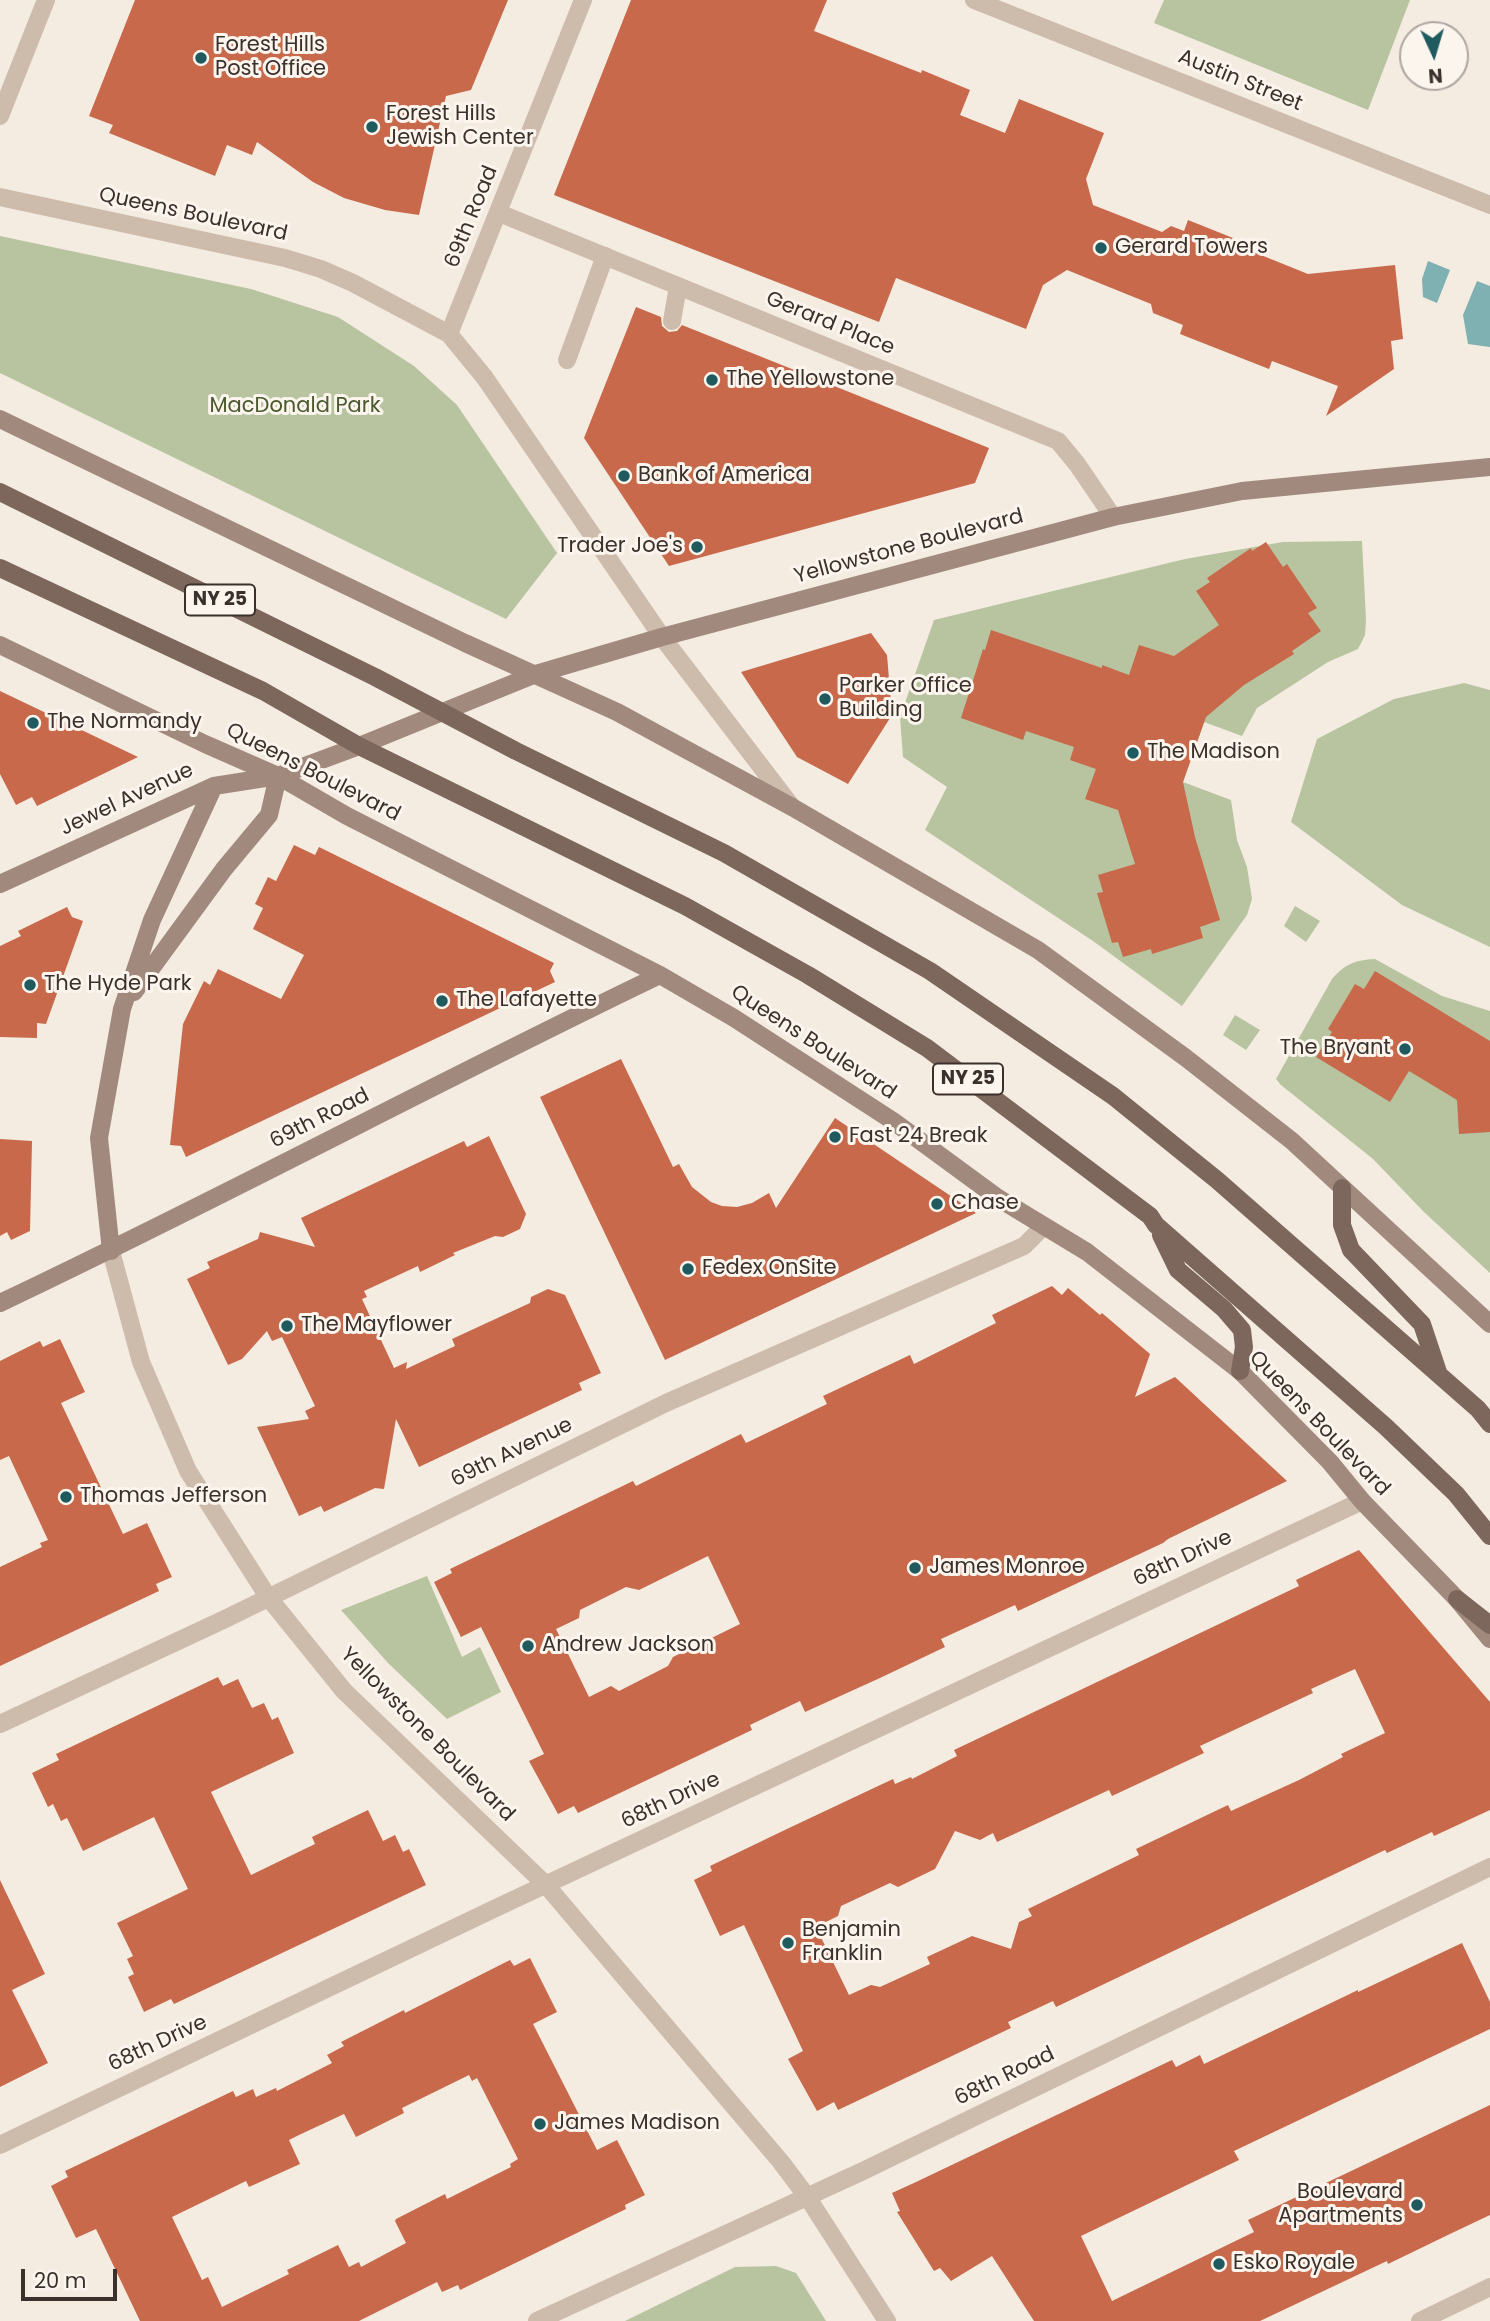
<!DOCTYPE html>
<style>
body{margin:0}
#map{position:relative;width:1490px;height:2321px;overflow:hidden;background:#f4ebe1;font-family:Poppins,sans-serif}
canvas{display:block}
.north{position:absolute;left:1399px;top:21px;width:70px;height:70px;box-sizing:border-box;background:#fbf5ee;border:2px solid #aea6a0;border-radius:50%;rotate:176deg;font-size:19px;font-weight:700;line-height:28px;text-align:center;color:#3b302b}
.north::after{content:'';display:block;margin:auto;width:24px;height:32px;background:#1f5a5e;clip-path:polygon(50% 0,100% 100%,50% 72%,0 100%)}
.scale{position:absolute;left:21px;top:2269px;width:96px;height:32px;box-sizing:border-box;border:4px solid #3b302b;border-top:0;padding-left:9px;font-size:21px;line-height:24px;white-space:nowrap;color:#3b302b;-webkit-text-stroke:5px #fbf5ee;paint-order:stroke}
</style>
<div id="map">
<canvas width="1490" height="2321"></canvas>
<div class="north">N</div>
<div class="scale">20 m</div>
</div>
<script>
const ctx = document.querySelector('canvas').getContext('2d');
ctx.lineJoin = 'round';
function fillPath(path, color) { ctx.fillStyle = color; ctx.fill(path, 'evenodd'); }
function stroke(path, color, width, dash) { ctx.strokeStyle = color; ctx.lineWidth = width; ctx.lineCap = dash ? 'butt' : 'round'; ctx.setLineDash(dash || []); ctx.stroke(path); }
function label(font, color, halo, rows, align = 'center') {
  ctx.font = font + ' Poppins,sans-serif'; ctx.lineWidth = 6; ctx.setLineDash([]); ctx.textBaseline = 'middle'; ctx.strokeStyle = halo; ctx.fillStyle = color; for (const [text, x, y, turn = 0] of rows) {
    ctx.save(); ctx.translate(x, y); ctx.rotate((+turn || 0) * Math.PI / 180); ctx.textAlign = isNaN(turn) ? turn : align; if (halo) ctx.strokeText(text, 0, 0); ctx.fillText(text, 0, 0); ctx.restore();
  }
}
const green = new Path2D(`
 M1164,0H1410L1368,110L1154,23Z
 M0,236L251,289L338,317L414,366L457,405L557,553L506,619L0,373Z
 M1362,541L1366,620L1365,635L1358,649L1328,662L1257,708L1242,736L1204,722L1183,782L1231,800L1237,840L1247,867L1252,899L1247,915L1182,1006L1093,941L925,830L947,787L903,757L900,717L934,620L1185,559L1283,542Z
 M1464,683L1490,690V947L1402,905L1291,822L1317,739L1394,699Z
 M1295,906L1320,921L1306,942L1284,926Z
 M1375,959L1442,996L1490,1011V1273L1424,1212L1373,1159L1281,1085L1276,1079L1332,979C1345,964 1355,960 1375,959Z
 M1235,1015L1260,1030L1246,1050L1223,1035Z
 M427,1576L462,1657L480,1647L501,1692L447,1719L388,1663L341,1610Z
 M776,2266L796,2273L826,2321H625L735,2267Z`);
const water = new Path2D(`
 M1428,261L1450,270L1437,303L1423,297L1422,279Z
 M1477,281L1490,286V347L1468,344L1463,315Z`);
const building = new Path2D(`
 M135,0H508L471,90L446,96L419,215L385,210L344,198L313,182L257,142L252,155L227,145L215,176L109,133L113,125L89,116Z
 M631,0H827L814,31L921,73L922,70L970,90L960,115L1005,133L1019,99L1104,133L1086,179L1093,205L1162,232L1171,226L1184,231L1188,220L1253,246L1251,251L1308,274L1395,265L1403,339L1391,341L1394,369L1326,416L1338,386L1272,361L1269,369L1180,334L1183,325L1153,313L1151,304L1067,270L1043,285L1026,329L896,278L879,322L554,195Z
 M636,307L661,317L662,326L669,332L677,331L682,325L989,448L975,483L669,566L584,438Z
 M1266,542L1283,567L1287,564L1317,608L1308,613L1321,631L1292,651L1294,654L1244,685L1206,717L1183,782L1195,837L1220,920L1200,927L1203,938L1152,954L1151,949L1123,957L1118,942L1112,943L1097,893L1103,892L1098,875L1135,864L1118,810L1085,799L1096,769L1070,760L1074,747L1026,731L1023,740L961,718L983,649L985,650L991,630L1102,668V665L1129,675L1139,645L1174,656L1219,625L1196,591L1210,582L1207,578L1251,548L1252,551Z
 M871,633L887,655L892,715L848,784L797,757L741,672Z
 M0,691L138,757L37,806L32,797L16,805L0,774Z
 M294,845L315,855L319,847L554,963L550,971L555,982L186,1157L181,1146L170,1145L183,1024L204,981L210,985L218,969L281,999L304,955L253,929L263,908L255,904L268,877L276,881Z
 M67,907L72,917L83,921L46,1024L37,1023V1038L0,1037V946L21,936L18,931Z
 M1375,971L1490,1041V1132L1459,1134L1457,1100L1409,1071L1390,1102L1316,1057L1332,1032L1328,1029L1355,984L1364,989Z
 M621,1059L673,1167L679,1164L692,1187L711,1202L722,1206L737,1207L752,1203L769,1193L776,1208L835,1118L976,1213L665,1360L540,1097Z
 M489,1136L526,1214L520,1229L503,1237L495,1236L453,1253L455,1255L420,1272L418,1266L364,1291L367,1297L362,1299L394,1368L407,1362L406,1369L455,1346L452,1339L530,1303L531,1297L548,1289L565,1295L601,1373L579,1383L582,1390L419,1467L396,1419L384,1489L375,1488L324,1512L321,1506L299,1516L257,1427L309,1419L305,1411L315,1406L282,1337L272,1341L267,1331L242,1359L228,1365L187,1279L210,1268L207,1262L258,1239L260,1232L315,1247L301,1218L464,1141L467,1147Z
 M0,1139L32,1141L30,1231L11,1240L7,1232L0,1236Z
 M1052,1286L1062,1295L1068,1288L1100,1315L1102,1313L1150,1354L1135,1397L1175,1377L1287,1481L1168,1539L1163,1543L1018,1611L1015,1605L941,1639L945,1647L880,1678L805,1712L800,1701L750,1725L752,1730L578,1813L574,1806L558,1814L529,1761L544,1754L481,1627L461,1637L434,1582L452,1573L450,1569L633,1481L636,1486L741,1434L746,1443L827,1404L823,1396L910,1355L914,1364L996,1323L992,1315ZM708,1556L740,1624L673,1657L668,1666L619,1691L611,1686L589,1697L556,1629L579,1618L580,1610L626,1587L639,1590Z
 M60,1339L85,1392L61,1403L123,1534L147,1523L172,1577L156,1584L159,1591L0,1666V1567L42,1547L40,1543L48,1540L9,1456L0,1460V1361L40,1341L43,1347Z
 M1359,1550L1490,1702V1810L1434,1836L1432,1832L1387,1853L1385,1850L1056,2007L1053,2001L1008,2022L1011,2028L838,2110L834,2102L817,2111L788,2059L803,2051L744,1925L720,1936L694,1880L712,1871L710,1866L789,1828L893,1779L895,1784L911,1777L912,1779L957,1756L954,1750L1299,1586L1296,1580ZM1355,1669L1385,1733L1341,1754L1343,1757L1299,1780L1231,1811L1228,1805L1136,1849L1139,1855L1028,1909L1032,1916L1019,1922L1011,1949L972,1936L927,1957L930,1964L880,1987L871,1985L849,1995L816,1927L838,1916L841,1906L890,1883L898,1887L935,1869L955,1831L980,1840L993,1833L997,1842L1109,1790L1112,1796L1204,1753L1200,1746L1313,1693L1311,1689Z
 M218,1677L223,1686L238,1679L252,1708L264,1703L272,1720L278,1717L294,1753L211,1792L251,1875L315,1844L312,1837L368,1810L383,1841L395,1835L403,1852L409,1849L426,1885L174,2004L171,1999L144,2012L128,1977L134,1974L127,1959L133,1956L117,1923L188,1889L154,1817L83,1851L67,1818L61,1821L53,1804L48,1807L32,1773L59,1760L56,1754Z
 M0,1880L45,1974L12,1990L48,2063L0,2087Z
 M1462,1943L1490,2002V2029L1234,2151L1239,2160L1081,2236L1112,2301L1254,2232L1248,2220L1490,2105V2215L1452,2233L1388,2264L1387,2261L1260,2321H1034L992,2256L951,2281L940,2268L934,2271L897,2212L900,2211L892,2193L916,2182L1172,2060L1176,2067L1200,2055L1204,2064L1358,1990V1992L1373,1985Z
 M530,1958L557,2012L533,2024L597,2150L617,2140L645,2195L625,2205L626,2209L460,2290L458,2285L442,2292L437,2282L359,2321H140L96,2229L76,2238L51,2186L68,2177L65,2171L233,2091L236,2097L253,2089L256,2097L276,2088L277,2091L332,2063L327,2055L344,2046L341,2042L404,2010L405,2013L510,1960L514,1966ZM469,2075L472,2081L477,2078L518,2159L510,2164L511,2167L447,2199L445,2194L396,2219L395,2221L406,2243L361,2267L359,2262L349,2267L338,2245L287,2270L289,2274L222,2307L208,2277L202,2280L172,2217L246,2181L249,2187L300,2164L289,2140L299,2135L344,2114L356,2137L404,2113L402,2108Z`);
const lane = new Path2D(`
 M672,321L678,286
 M567,360L605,256`);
const street = new Path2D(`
 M974,0L1490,205
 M0,116L46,0
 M0,197L285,258L321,269L353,283L449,334L485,378L662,637L792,807
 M499,213L1058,441L1077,464L1113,517
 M449,334L583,0
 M111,1251L141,1362L188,1471L268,1597L344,1691L546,1885L781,2162L808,2198L887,2321
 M0,1724L223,1620L666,1403L1024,1246L1044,1226
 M0,2145L498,1907L1362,1501
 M537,2321L863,2171L1490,1867
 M1420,2321L1490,2287`);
const secondary = new Path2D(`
 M0,419L465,643L617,712L792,807L1038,950L1186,1058L1292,1141L1490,1324
 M0,645L205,744L278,776L347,816L660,975L734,1018L893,1121L998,1198L1087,1252L1240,1371L1330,1462L1362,1501L1457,1599L1490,1639
 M0,884L214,786L278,776L359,746L536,674L662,637L1113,517L1242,491L1490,467
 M134,992L224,869L269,815L278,776
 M111,1251L99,1138L122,1009L152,920L214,786
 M0,1303C222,1198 439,1081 660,975`);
const primary = new Path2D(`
 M0,492L375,677L516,751L724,853L930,971L1113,1096L1217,1180L1478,1409L1490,1424
 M0,568L263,691L359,746L685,906L808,975L927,1048L1150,1216L1156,1225L1386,1427L1456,1494L1490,1536
 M1342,1188V1225L1351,1250L1422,1324L1438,1372
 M1161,1235L1178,1270L1224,1309L1242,1330L1244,1347L1240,1371
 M1457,1599L1490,1625`);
const markers = [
 [201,58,7,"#1f5a5e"],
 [372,127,7,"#1f5a5e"],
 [1101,248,7,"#1f5a5e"],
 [712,380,7,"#1f5a5e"],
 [624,476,7,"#1f5a5e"],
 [697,547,7,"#1f5a5e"],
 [825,699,7,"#1f5a5e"],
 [33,723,7,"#1f5a5e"],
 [1133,753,7,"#1f5a5e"],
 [30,985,7,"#1f5a5e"],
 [442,1001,7,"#1f5a5e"],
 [1405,1049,7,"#1f5a5e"],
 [835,1137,7,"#1f5a5e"],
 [937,1204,7,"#1f5a5e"],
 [688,1269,7,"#1f5a5e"],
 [287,1326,7,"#1f5a5e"],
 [66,1497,7,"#1f5a5e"],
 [915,1568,7,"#1f5a5e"],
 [528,1646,7,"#1f5a5e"],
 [788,1943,7,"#1f5a5e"],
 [540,2124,7,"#1f5a5e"],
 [1417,2205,7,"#1f5a5e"],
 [1219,2264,7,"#1f5a5e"]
];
const shields = [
 [220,600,70],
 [968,1079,70]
];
const shieldNames = [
 ["NY 25",220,600],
 ["NY 25",968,1079]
];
const poiNames = [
 ["Forest Hills",215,46],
 ["Post Office",215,70],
 ["Forest Hills",386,115],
 ["Jewish Center",386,139],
 ["Gerard Towers",1115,248],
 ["The Yellowstone",726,380],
 ["Bank of America",638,476],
 ["Trader Joe's",683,547,"right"],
 ["Parker Office",839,687],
 ["Building",839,711],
 ["The Normandy",47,723],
 ["The Madison",1147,753],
 ["The Hyde Park",44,985],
 ["The Lafayette",456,1001],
 ["The Bryant",1391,1049,"right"],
 ["Fast 24 Break",849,1137],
 ["Chase",951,1204],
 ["Fedex OnSite",702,1269],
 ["The Mayflower",301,1326],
 ["Thomas Jefferson",80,1497],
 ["James Monroe",929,1568],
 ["Andrew Jackson",542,1646],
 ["Benjamin",802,1931],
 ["Franklin",802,1955],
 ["James Madison",554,2124],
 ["Boulevard",1403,2193,"right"],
 ["Apartments",1403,2217,"right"],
 ["Esko Royale",1233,2264]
];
const streetNames = [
 ["Austin Street",1240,81,22],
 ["Queens Boulevard",193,215,12],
 ["69th Road",472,217,-68],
 ["Gerard Place",830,324,22],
 ["Yellowstone Boulevard",909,547,-15],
 ["Queens Boulevard",313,773,27],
 ["Jewel Avenue",127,800,-25],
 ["Queens Boulevard",813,1043,33],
 ["69th Road",320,1119,-27],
 ["Queens Boulevard",1319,1424,46],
 ["69th Avenue",512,1453,-26],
 ["68th Drive",1183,1559,-25],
 ["Yellowstone Boulevard",427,1735,45],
 ["68th Drive",671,1801,-25],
 ["68th Drive",158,2044,-25],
 ["68th Road",1005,2077,-26]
];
const parkNames = [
 ["MacDonald Park",295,407]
];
fillPath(green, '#b8c4a0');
fillPath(water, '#7fb0b2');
fillPath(building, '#c8694b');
stroke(lane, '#cdbbac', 18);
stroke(street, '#cdbbac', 18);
stroke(secondary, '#a18a7d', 18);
stroke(primary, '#7d675c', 18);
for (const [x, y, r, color] of markers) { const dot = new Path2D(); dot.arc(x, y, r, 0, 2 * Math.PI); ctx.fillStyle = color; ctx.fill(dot); stroke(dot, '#fbf5ee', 2.5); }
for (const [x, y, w] of shields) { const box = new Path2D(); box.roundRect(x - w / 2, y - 15.5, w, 31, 5); ctx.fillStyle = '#fbf5ee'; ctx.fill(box); stroke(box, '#3b302b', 2); }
label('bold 19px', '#3b302b', null, shieldNames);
label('21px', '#3b302b', '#fbf5ee', poiNames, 'left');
label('21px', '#3b302b', '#fbf5ee', streetNames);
label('21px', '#4a5a2e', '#fbf5ee', parkNames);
</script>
